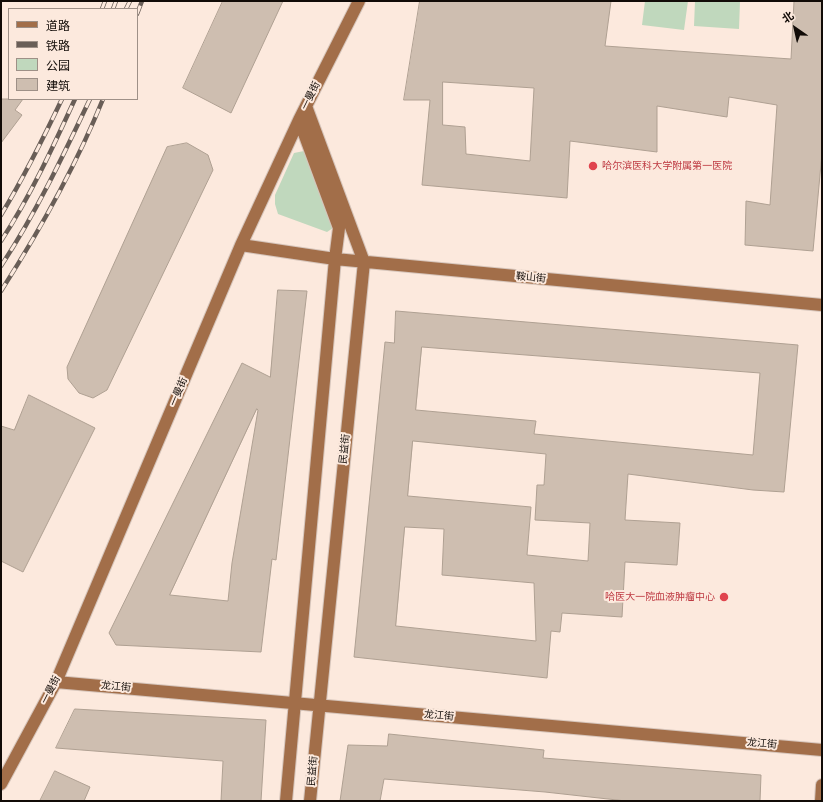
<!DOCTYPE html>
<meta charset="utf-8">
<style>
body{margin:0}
#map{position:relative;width:823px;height:802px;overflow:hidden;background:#fce9dd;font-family:"Roboto Condensed","Noto Sans SC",sans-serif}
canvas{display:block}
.frame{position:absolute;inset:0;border:2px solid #110b07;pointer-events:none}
.legend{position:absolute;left:8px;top:8px;width:130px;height:92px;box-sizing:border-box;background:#fce9dd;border:1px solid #9e9087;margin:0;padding:5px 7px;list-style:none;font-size:12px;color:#110b07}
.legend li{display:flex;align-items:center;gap:8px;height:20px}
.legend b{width:20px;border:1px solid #9e9087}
.north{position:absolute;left:775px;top:8px;width:40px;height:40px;-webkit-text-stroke:3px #fce9dd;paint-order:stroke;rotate:326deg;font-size:11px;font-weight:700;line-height:16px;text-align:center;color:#110b07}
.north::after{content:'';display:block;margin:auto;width:14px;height:18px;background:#110b07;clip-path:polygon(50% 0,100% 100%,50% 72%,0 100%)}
</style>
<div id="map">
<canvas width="823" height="802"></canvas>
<div class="frame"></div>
<ul class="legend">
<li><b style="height:5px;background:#a26e49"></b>道路</li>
<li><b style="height:5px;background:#695e57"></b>铁路</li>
<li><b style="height:11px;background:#c0d8bd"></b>公园</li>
<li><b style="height:11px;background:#cebeb0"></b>建筑</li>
</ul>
<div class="north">北</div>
</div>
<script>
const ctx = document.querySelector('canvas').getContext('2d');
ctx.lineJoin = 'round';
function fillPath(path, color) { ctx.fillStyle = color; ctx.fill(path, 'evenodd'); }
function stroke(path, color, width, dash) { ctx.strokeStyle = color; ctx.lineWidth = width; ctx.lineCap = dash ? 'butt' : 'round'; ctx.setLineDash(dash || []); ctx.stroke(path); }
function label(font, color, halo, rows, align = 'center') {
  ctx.font = font + ' "Roboto Condensed","Noto Sans SC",sans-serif'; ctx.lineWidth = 4; ctx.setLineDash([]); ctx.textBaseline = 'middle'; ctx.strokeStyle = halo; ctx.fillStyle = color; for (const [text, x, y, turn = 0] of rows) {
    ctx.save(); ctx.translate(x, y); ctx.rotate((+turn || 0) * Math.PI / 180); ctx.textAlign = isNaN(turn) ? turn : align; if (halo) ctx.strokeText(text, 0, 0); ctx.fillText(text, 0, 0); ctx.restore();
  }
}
const green = new Path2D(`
 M645,1H688L684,30L642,25Z
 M695,1H740L739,29L694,26Z
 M304,151L333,228L327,232L278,214L275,204V195L294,153Z`);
const building = new Path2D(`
 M223,1H283L231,113L183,88Z
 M420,1H611L605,46L791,59L794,1H822V153L813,251L745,245L746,201L770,205L777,105L729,97L727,117L657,106V152L570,141L567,198L422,185L430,100H404ZM443,82L534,88L530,161L466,154L465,127L443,125Z
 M1,99H23L15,110L22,115L1,143Z
 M187,143L208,155L213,170L107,390L93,398L79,393L68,379L67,367L167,147Z
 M278,290L307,291L276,560L272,559L261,652L116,645L109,633L242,363L270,377ZM257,409L258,410L232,563L228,601L170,595Z
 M396,311L798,345L784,492L753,490L628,474L625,520L680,523L677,565L625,562L622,617L562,613L560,632L551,631L547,678L354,657L385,342L394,343ZM422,347L760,373L753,455L534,434L536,421L416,410ZM413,441L546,454L544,485H537L535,520L590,523L588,561L527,555L531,507L408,496ZM405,527L444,529L442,575L534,583L536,641L396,626Z
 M29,395L95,428L23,572L1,561V426L14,430Z
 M75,709L266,720L261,801H221L223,761L56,748Z
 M389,734L544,750L543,758L761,775L760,801H626L545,792L384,779L380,801H340L348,745L387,746Z
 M55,771L90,787L84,801H40Z`);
const secondary = new Path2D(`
 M306,106L364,262L310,801
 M241,245L335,259L822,305
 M56,682L822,750
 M1,784L56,682L241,245L299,120L359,1
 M286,801L335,259L339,228L299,120
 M821,801L822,785`);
const rail = new Path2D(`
 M102,9L105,1
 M113,9L116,1
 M126,9L130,1
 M137,14L142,1
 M1,215C24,177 43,139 62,99
 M1,241C30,197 53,147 75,99
 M1,266C36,213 63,156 90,99
 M1,291C40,230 76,166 103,99`);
const markers = [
 [593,166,5,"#e0444e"],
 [724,597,5,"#e0444e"]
];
const streetNames = [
 ["一曼街",311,96,-64],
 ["鞍山街",531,278,5],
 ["一曼街",179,392,-67],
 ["民益街",345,449,-84],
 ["龙江街",116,687,5],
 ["一曼街",51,690,-63],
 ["龙江街",439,716,5],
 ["龙江街",762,744,5],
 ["民益街",313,771,-85]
];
const healthNames = [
 ["哈尔滨医科大学附属第一医院",602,166],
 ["哈医大一院血液肿瘤中心",715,597,"right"]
];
fillPath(green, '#c0d8bd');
fillPath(building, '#cebeb0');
stroke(building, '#afa092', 1);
stroke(secondary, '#d6c5bb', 14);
stroke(secondary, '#a26e49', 12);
stroke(rail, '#695e57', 4.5);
stroke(rail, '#fce9dd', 3, [9]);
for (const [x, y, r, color] of markers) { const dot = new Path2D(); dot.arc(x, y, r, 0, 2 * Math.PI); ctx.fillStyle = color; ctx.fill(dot); stroke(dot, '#fce9dd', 1.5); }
label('10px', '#110b07', '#fce9dd', streetNames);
label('10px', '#be3a42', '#fce9dd', healthNames, 'left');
</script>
